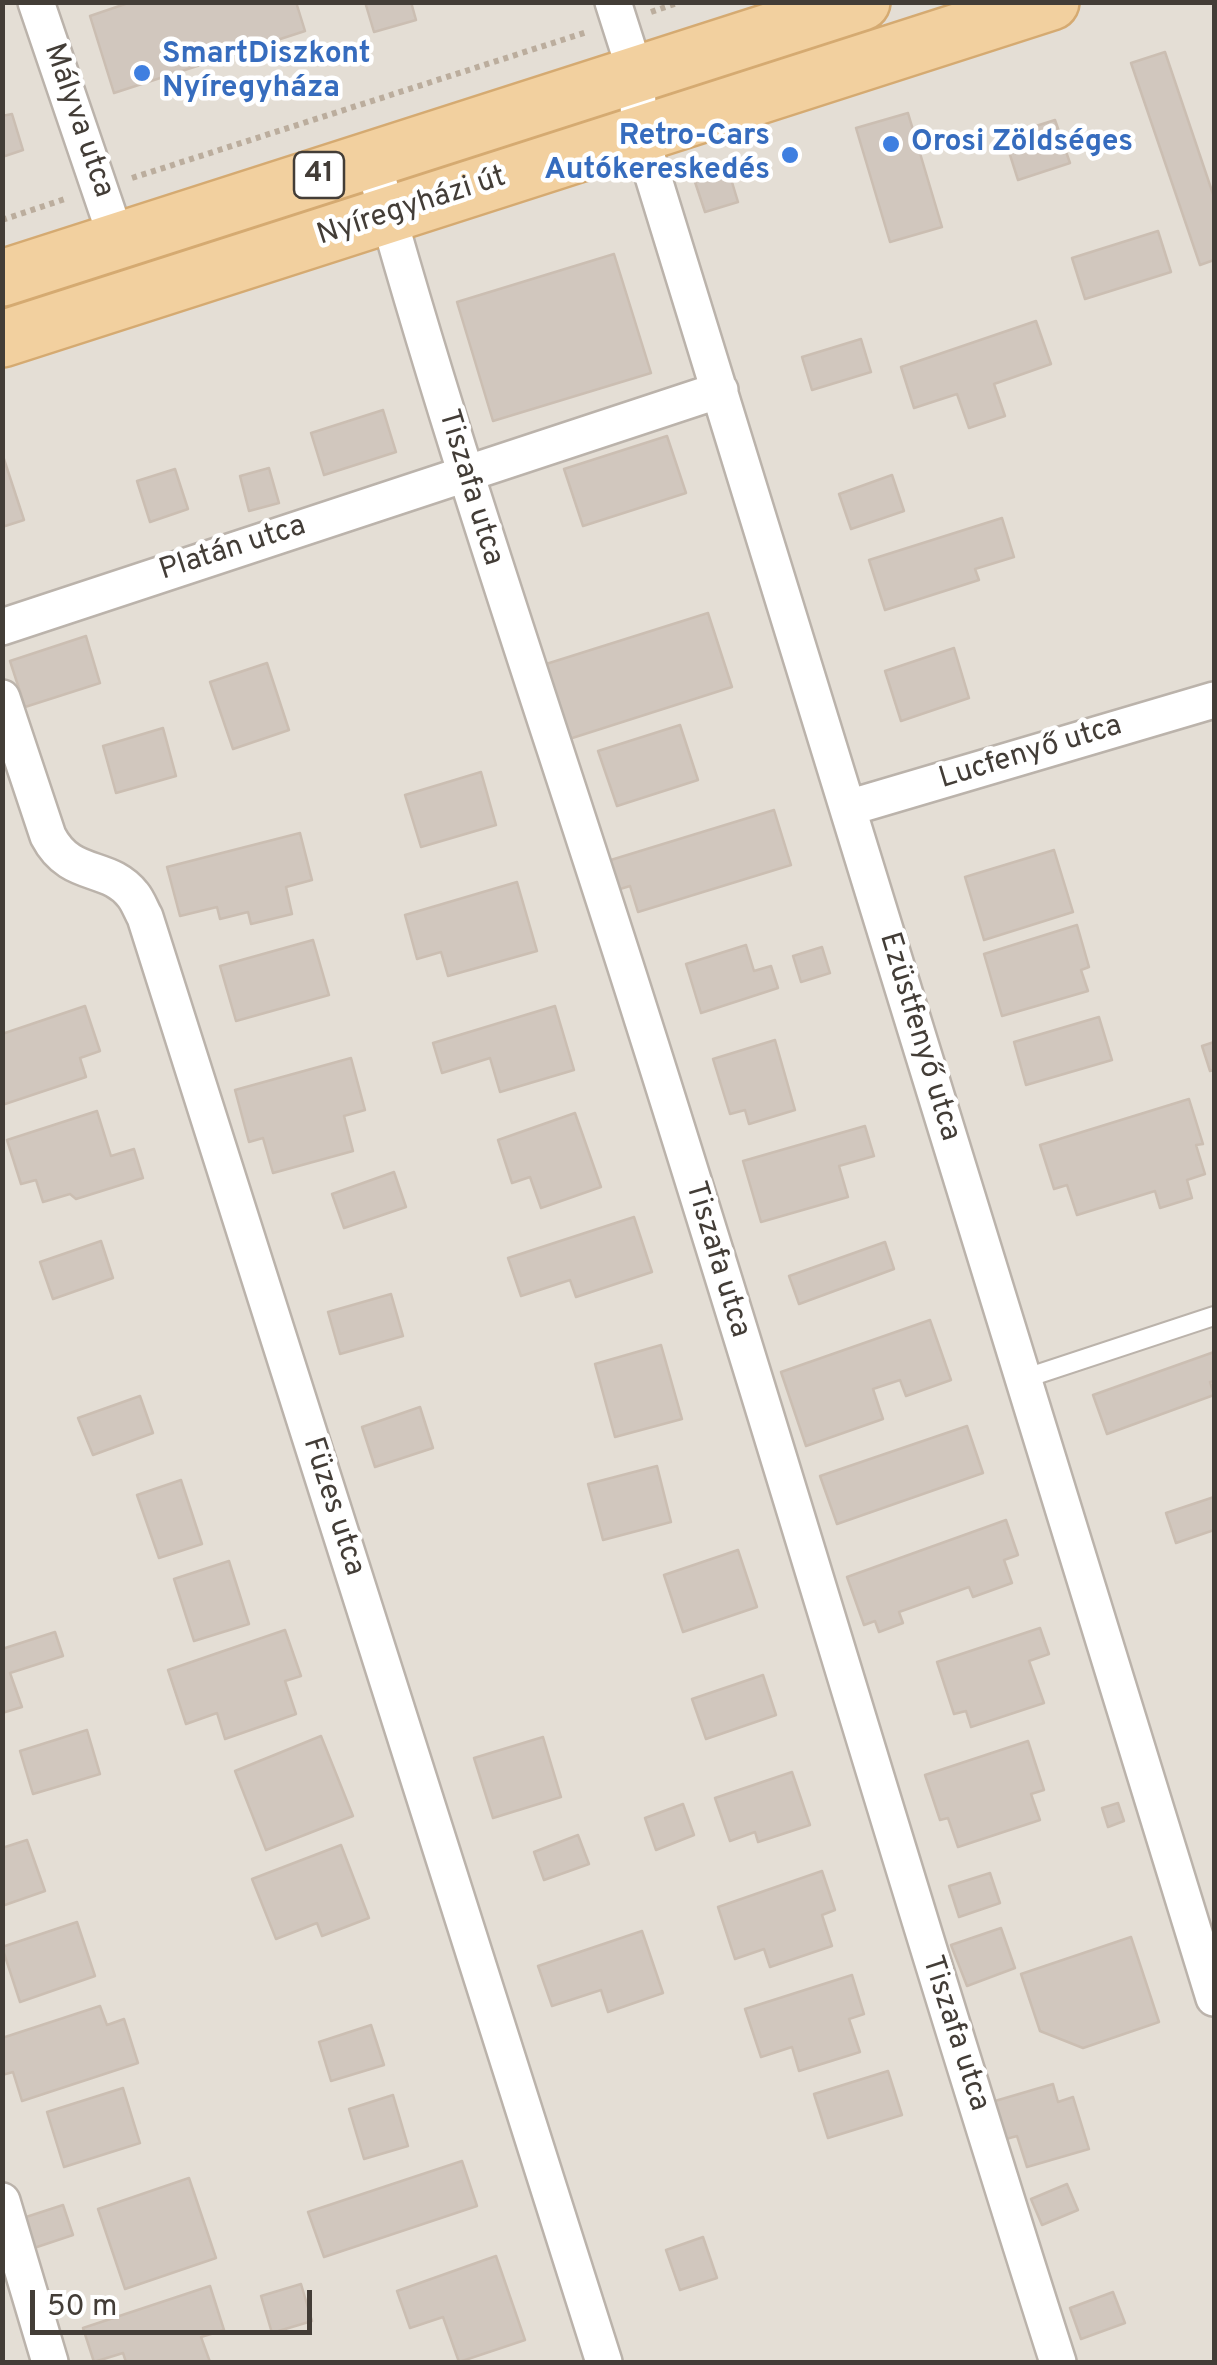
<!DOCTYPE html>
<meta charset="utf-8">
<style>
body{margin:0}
#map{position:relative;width:1217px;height:2365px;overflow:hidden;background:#f1ede7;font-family:Overpass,sans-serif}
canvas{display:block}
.frame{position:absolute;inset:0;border:5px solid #433d37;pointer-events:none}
.scale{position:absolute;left:30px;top:2290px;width:282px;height:45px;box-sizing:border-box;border:5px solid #433d37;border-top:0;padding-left:12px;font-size:30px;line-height:35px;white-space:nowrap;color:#433d37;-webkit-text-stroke:8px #fff;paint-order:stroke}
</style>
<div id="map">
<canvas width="1217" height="2365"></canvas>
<div class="frame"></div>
<div class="scale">50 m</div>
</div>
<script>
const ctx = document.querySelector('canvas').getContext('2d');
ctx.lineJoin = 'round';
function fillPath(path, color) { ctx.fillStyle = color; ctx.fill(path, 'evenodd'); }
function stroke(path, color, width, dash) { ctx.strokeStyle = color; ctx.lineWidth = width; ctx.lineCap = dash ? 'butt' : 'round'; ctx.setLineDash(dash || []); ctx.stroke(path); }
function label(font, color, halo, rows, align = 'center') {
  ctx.font = font + ' Overpass,sans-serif'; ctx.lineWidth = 9; ctx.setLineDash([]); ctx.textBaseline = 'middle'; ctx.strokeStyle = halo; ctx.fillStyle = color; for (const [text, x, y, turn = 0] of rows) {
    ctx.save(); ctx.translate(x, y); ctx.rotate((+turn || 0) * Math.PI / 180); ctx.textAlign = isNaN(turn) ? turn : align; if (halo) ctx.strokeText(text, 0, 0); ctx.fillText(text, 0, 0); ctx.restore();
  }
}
const residential = new Path2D(`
 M3,3H1214V2362H3Z`);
const building = new Path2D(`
 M131,2H296L305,31L114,93L90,16Z
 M365,2H411L416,20L374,32Z
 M1165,52L1214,197V260L1200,265L1131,63Z
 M908,113L942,227L890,242L856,128Z
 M12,114L23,150L2,157V116Z
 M1055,120L1070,163L1018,180L1004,136Z
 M728,169L738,202L705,212L694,179Z
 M1158,231L1171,272L1085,299L1072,258Z
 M614,254L651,373L493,421L457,302Z
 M1036,321L1051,364L994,384L1005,416L969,428L957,394L914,408L901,367Z
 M861,339L871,372L812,390L802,357Z
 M383,410L396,452L324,475L311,433Z
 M667,436L686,493L583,526L564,469Z
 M2,453L24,520L2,527Z
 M269,468L279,503L249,511L240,476Z
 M175,469L188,509L150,522L137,481Z
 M892,475L904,511L851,529L839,494Z
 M1002,518L1014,557L975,569L979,580L885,610L869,560Z
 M708,613L732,687L566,740L543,665Z
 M86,636L100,683L25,707L10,661Z
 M954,648L969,698L901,721L885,671Z
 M267,663L289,730L233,749L210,682Z
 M680,725L698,780L617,806L598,751Z
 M163,728L176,776L116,793L103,746Z
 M481,772L496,825L421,847L405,795Z
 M774,810L791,865L638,912L630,886L610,892L601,863Z
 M300,833L312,880L286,887L292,914L251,924L248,912L220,919L217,907L180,916L167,867Z
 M1054,850L1073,912L984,940L965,877Z
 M517,882L537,951L448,976L441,952L417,959L405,915Z
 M1077,925L1089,967L1081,970L1088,991L1002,1016L984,954Z
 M313,940L329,995L236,1021L220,966Z
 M746,945L754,971L771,966L778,988L701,1013L686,964Z
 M822,947L830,973L801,982L793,956Z
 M85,1006L100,1051L80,1058L86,1077L2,1105V1034Z
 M555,1006L574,1070L500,1092L490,1058L442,1073L433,1043Z
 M1099,1017L1112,1060L1026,1085L1014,1042Z
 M775,1040L795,1110L749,1124L745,1110L730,1114L713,1059Z
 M1214,1042V1070L1210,1071L1202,1046Z
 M351,1058L365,1110L344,1116L353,1151L273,1173L263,1138L249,1142L235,1090Z
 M1189,1099L1203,1144L1196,1145L1205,1174L1187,1180L1192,1198L1160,1208L1155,1191L1077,1215L1067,1185L1054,1189L1040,1145Z
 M97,1111L111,1156L134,1149L143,1178L76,1199L70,1194L43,1202L36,1180L21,1184L7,1140Z
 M575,1113L601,1187L541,1208L530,1177L512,1183L498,1140Z
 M865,1126L874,1156L839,1166L848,1197L761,1222L743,1161Z
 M394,1172L406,1207L344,1228L332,1194Z
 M634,1217L652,1272L576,1297L570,1280L521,1296L508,1258Z
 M101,1241L113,1278L53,1299L40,1262Z
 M885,1242L894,1269L799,1304L789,1276Z
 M391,1294L403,1336L340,1354L328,1312Z
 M930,1320L951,1380L906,1396L900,1380L873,1389L883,1419L806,1446L781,1372Z
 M661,1345L682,1419L615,1437L595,1364Z
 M1214,1352V1381L1210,1382L1214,1395L1107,1434L1093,1395Z
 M140,1396L153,1433L93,1455L78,1418Z
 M420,1407L433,1448L375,1467L362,1427Z
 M967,1426L983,1473L837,1524L820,1476Z
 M657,1466L671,1522L603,1540L588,1484Z
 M181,1480L202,1544L159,1558L137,1495Z
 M1214,1497V1530L1176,1543L1166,1513Z
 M1006,1520L1018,1555L1004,1560L1012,1583L973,1597L969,1587L899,1612L903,1623L879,1632L875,1621L864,1625L847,1577Z
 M738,1550L757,1607L683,1632L664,1575Z
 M229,1561L249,1624L194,1641L174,1579Z
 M1040,1628L1049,1654L1029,1661L1044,1703L971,1727L966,1711L954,1714L937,1662Z
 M285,1630L301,1676L285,1681L296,1714L225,1739L217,1713L186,1724L168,1670Z
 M55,1632L63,1656L10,1673L22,1707L2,1713V1649Z
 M763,1675L776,1715L706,1739L692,1699Z
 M87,1730L100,1774L33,1794L20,1751Z
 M321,1736L353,1816L266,1850L235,1771Z
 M543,1737L561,1797L493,1818L474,1758Z
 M1028,1741L1044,1790L1031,1794L1040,1820L958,1847L948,1818L940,1820L925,1775Z
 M792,1772L810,1825L758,1842L755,1832L730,1841L715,1798Z
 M1118,1803L1124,1821L1108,1827L1102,1808Z
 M683,1804L694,1835L656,1850L645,1818Z
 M578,1835L589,1864L544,1880L534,1852Z
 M27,1840L45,1891L2,1906V1848Z
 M341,1845L369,1918L322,1936L317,1923L276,1939L252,1879Z
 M822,1871L835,1910L822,1915L832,1946L770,1967L764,1949L735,1959L718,1907Z
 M990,1873L1000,1903L959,1917L949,1886Z
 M77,1922L95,1976L20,2002L2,1947Z
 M1001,1928L1015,1968L967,1986L951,1945Z
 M642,1931L663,1993L608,2012L601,1990L552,2006L538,1966Z
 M1131,1937L1159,2022L1083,2048L1040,2031L1021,1974Z
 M852,1975L864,2014L849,2019L860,2052L799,2071L792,2047L761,2057L745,2009Z
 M100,2006L107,2025L124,2019L138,2063L22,2101L13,2072L2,2075V2038Z
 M371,2025L384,2065L331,2081L319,2042Z
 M888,2071L902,2115L828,2138L814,2094Z
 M1053,2084L1058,2102L1073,2097L1089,2149L1027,2167L1017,2136L1006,2139L995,2101Z
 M123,2088L140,2143L64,2167L47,2112Z
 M393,2095L408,2146L364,2159L349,2109Z
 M462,2161L477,2206L324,2257L308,2212Z
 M189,2178L216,2258L125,2289L98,2209Z
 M1067,2184L1078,2210L1042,2225L1031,2199Z
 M63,2205L73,2235L34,2248L23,2218Z
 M703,2237L717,2278L680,2290L666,2250Z
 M496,2256L525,2340L459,2362L443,2317L410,2328L397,2291Z
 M301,2284L312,2321L272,2333L261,2296Z
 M210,2286L224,2330L201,2337L210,2362H126L123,2353L94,2362L83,2328Z
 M1113,2292L1125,2323L1081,2339L1070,2308Z`);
const path = new Path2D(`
 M651,12L680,2
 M132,178L587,32
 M2,220L68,198`);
const lane = new Path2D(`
 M1023,1379L1214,1316`);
const street = new Path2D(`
 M36,2L117,240
 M613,2L636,74L640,134L1214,1998
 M372,158C452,449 552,733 643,1021C785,1467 915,1917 1058,2362
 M2,627L720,390
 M2,698L48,836C71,880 108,863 133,895C138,901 141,910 145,917L604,2362
 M848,808L1214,700
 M2,2201L50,2362`);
const primary = new Path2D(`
 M2,278L862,2
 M2,339L1051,2`);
const markers = [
 [142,73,10,"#3f7fe0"],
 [891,144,10,"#3f7fe0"],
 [790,155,10,"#3f7fe0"]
];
const shields = [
 [319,175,50]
];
const shieldNames = [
 ["41",319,175]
];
const shopNames = [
 ["SmartDiszkont",162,56],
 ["Nyíregyháza",162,90],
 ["Retro-Cars",770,138,"right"],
 ["Autókereskedés",770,172,"right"],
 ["Orosi Zöldséges",911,144]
];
const streetNames = [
 ["Mályva utca",77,121,71],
 ["Nyíregyházi út",412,208,-18],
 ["Tiszafa utca",469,488,73],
 ["Platán utca",233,550,-18],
 ["Lucfenyő utca",1031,754,-17],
 ["Ezüstfenyő utca",918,1037,73],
 ["Tiszafa utca",716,1260,73],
 ["Füzes utca",332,1507,72],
 ["Tiszafa utca",954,2034,72]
];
fillPath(residential, '#e4ded5');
fillPath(building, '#d1c7be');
stroke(building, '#cbbeb2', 2.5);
stroke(lane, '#bbb3ab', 22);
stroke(street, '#bbb3ab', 40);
stroke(primary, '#d5aa71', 60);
stroke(path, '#bbad9d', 6, [5, 5]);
stroke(lane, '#fff', 18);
stroke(street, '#fff', 35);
stroke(primary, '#f2d09f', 55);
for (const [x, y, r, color] of markers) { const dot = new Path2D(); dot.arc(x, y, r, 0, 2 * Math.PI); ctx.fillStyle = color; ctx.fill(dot); stroke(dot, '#fff', 4); }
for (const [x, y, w] of shields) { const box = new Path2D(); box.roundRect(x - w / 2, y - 23, w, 46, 8); ctx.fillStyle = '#fff'; ctx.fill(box); stroke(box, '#433d37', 2.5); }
label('bold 28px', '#433d37', null, shieldNames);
label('bold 30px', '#366cbe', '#fff', shopNames, 'left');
label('30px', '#433d37', '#fff', streetNames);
</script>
